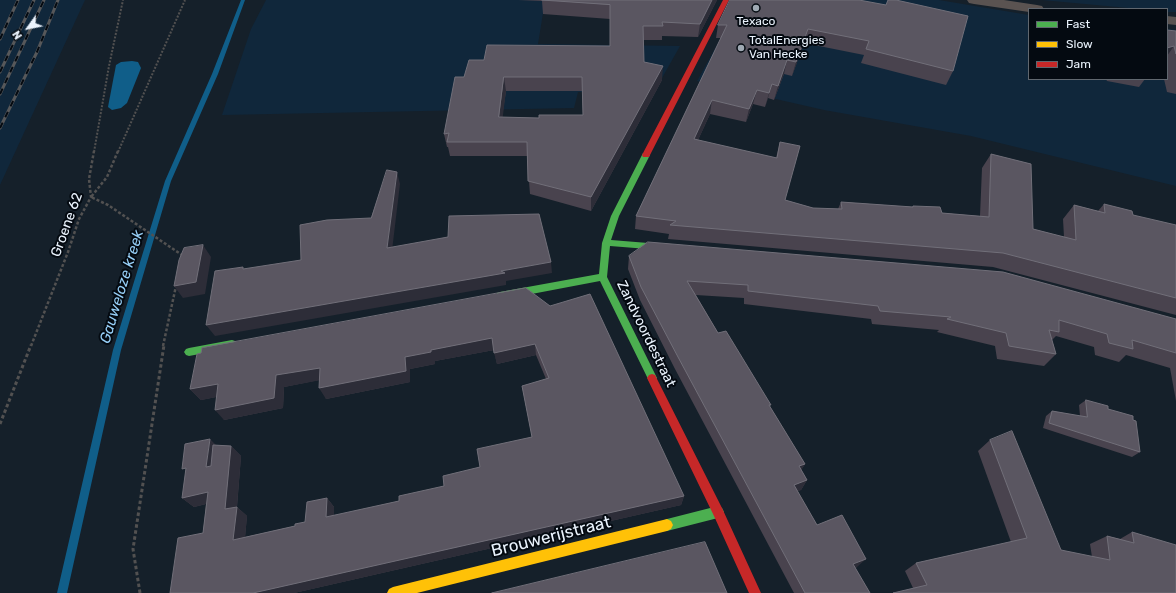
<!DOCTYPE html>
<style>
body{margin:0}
#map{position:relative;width:1176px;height:593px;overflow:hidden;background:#15202a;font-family:Rubik,sans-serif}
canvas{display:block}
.legend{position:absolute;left:1028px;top:8px;width:140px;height:72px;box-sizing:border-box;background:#040a11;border:1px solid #60676f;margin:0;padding:5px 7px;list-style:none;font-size:12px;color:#eaf3fd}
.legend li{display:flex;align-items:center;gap:8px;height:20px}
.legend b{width:20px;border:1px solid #60676f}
.north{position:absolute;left:8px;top:8px;width:40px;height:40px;-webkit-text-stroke:3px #040a11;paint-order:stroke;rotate:237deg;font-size:11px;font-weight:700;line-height:16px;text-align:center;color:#eaf3fd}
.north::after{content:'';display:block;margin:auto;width:14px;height:18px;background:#eaf3fd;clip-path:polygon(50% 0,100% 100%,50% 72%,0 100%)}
</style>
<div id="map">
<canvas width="1176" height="593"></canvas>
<ul class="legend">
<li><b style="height:5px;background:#4caf50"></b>Fast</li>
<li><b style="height:5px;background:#ffc107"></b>Slow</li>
<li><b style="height:5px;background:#c62828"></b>Jam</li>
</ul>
<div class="north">N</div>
</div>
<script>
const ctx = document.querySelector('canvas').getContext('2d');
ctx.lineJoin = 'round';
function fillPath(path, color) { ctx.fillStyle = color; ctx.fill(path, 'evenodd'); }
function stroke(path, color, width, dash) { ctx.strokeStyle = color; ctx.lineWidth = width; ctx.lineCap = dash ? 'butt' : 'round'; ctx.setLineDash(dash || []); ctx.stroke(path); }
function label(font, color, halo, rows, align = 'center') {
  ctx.font = font + ' Rubik,sans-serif'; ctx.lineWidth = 4; ctx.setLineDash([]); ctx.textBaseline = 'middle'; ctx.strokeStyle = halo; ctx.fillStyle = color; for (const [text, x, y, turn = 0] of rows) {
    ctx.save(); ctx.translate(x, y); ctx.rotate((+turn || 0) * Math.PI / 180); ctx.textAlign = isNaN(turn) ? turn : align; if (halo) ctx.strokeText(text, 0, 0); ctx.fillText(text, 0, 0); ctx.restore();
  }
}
const built = new Path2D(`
 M0,0H85L0,185Z
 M266,0H707L545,1L538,44L680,46L662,78L638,73L600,92H578L574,108L222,115L251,29Z
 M742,0H939L1029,15V79H1167V29L1176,30V186L971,136L824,110L697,81Z
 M1042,0H1176V12H1167V9H1139Z`);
const water = new Path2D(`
 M132,61L138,62L141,68L127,103L121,108L112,110L108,107L116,65L121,62Z`);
const stream = new Path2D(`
 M241,0H245L218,74L171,181L121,350L67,593H57L113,350L165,181L212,74Z`);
const pathFar2 = new Path2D(`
 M94,152L109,66L123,0
 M118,152L185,0`);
const pathFar1 = new Path2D(`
 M118,151L107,177L91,197L108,205L182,255V257
 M31,346L68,252L79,219L91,197L89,179L94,151
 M163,346L176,286`);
const path = new Path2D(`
 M0,424L31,345
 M140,593L133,549L164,345`);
const street = new Path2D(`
 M967,0H1004L1037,5L1042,6L1044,9H1029V12L974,4L969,3Z
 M1167,16L1176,17V25L1167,24Z`);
const fast = new Path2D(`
 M643,153H649L650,155L619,216L611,240L673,245L677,248L673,251L610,246L607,277L657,378L655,381L652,382L649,381L600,281L500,300L497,299L496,296L497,293L500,292L599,274L602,243L611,216Z
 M232,340L235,341L237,344L235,347L232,348L189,356L186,355L184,352L186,349L189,348Z
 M718,506L722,508L724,512L722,516L718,518L667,531L663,529L661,525L663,521L667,519Z`);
const slow = new Path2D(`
 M667,519L671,521L673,525L671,529L667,531L417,593H387L389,589L393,587Z`);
const jam = new Path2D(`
 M723,0H729L650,155L649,157H643L642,155Z
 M652,374L655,375L722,508L761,593H749L714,516L647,378L649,375Z`);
const rail = new Path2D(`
 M0,39L18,0
 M0,72L34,0
 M0,94L44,0
 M0,128L37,52L58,0`);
const wall = new Path2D(`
 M518,0H717L698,37L662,36V40H643L644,62L662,80L591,211L530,194L527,156H450L448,147H447L444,134L464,77L484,60L610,46V19L543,14L542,1ZM506,91H582L583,115L539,118L502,117Z
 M859,0L953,71L946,85L861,63L864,55L804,43L792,76L784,74L774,100L768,98L765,107L753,104L746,122L710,114L698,140L776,158L780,142L785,200L813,208L838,209L841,202L912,207L913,206L942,213L980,216L982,168L991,154L1033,229L1064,237L1063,219L1074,205L1098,211L1104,204L1133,215L1176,227V315L993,267L668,239L669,234L635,229L636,216L721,38H716L718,25Z
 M1167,30L1176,31V94L1167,92L1164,79H1167Z
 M1106,79H1145L1139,87L1107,81Z
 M629,256L1176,319V401L1170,368L1126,355L1119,362L1095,355L1094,347L1056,336L1052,340L1056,354L1044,366L997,359L995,346L937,332L939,330L872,324L871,319L744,304V298L696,295L718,333L770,407L805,464L801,470L807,480L801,490L797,491L817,525L857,567L855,568L870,593H794L675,369L640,300L628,269Z
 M526,288L684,496L681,505L294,593H170L203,533L206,504L194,507L182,498L216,445L231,446L241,456L237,507L247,516L245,537L295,526L305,522L327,498L334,507V516L399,501L444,486L480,467L532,437L522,386L546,379L536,355L497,364L494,350L435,361V364L410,369V382L326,399L319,380L284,387L283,408L224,420L216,397L201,400L190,389Z
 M1086,400L1108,409L1140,452L1132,457L1043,428L1046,416L1052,411L1080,416L1079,405Z
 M990,440L1061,550L1092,557L1090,544L1107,536L1120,539L1132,532L1176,593L913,588L905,571L916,563L1011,542L978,451Z`);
const shadedWall = new Path2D(`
 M712,0H717L698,37L700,24Z
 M808,29L804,43L792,76L796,62Z
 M1174,46L1167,56V48Z
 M787,60L784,74L774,100L778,86Z
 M663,66L662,80L591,211V197Z
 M504,77L506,91L501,131L499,117Z
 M772,84L768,98L765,107L769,93Z
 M757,90L753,104L746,122L749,109Z
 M712,100L710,114L692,153L694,139Z
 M397,172L400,184L391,259L387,248Z
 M203,245L211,257L205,294L183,298L174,286Z
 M551,262L552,273L506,281V285L215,336L206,325Z
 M492,338L494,350L435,361V364L410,369V382L326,399L319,388L405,357L431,350Z
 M535,344L536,355L497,364L494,353Z
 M320,368L326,379L284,387L283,408L224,420L215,410L276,375Z
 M218,384L227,395L201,400L190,389Z
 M210,439L220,449L217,476L206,467Z
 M231,446L241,456L236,518L237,507L247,516L244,548L233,540L225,509Z
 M805,464L799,474V466Z
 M807,480L801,490L787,495L794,485Z
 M208,492L218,501L194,507L182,498Z
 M684,496L681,505L294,593H253Z
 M327,498L334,507V526L326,517Z
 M866,559L857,567L844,572L853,564Z`);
const building = new Path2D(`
 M542,0H712L700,24L662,22L663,26H643L644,62L663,66L591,197L528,181L527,142H447L449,133L444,134L455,77H464L469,60H484L487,45L610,46V5ZM504,77H582L583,115H539V118L499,117Z
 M730,0H859L886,5L888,0H896L968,16L953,71L866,49L869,41L808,29L796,62L787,60L778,86L772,84L769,93L757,90L749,109L712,100L694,139L777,158L780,142L800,146L785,200L813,208L842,209L841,202L913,207V206L940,207L942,213L989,217L991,154L1031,164L1033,229L1076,240L1074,205L1105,213L1104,204L1132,211L1133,215L1176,225V298L1003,253L670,225L676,221L636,216L727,25H718Z
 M1167,30L1176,31V54L1174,46L1167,48Z
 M387,170L397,172L387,248L448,237L449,216L539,214L551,262L501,271L505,273L206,325L215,271L243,267V269L301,260L300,225L327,220L371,218Z
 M648,242L1003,272L1176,319V353L1132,340L1133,349L1109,343L1107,334L1059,320V332L1049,330L1056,354L1009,346L1006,333L947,319L951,317L880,311L878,306L748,291V285L687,281L718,333L726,331L771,405H769L805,464L799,466L807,480L794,485L817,525L842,515L866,559L853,564L870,593H805L678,357L641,287L629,256Z
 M203,245L196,282L174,286L179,260L184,248Z
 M526,288L550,306L590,294L684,496L253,593H170L178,538L203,533L208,492L182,498L186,468L182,469L185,444L210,439L206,467L211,466L213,445L231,446L225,509L237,507L233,540L295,526V524L305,522L307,502L327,498L326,517L399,501V496L444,486L443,476L480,467L477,449L532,437L522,386L549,378L535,344L494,353L492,338L431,350V352L405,357L406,371L319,388L320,368L276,375L274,398L215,410L218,384L190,389L197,354L201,353L202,348Z
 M1086,400L1108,406V409L1133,416V420L1136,421L1140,452L1049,423L1052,411L1087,417Z
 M1012,431L1061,550L1110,560L1107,536L1134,543L1132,532L1176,545V593H893L927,585L916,563L1027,538L990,440Z
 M705,542L727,593H492Z`);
const markers = [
 [756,8,4,"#9fa9b3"],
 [741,48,4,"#9fa9b3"]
];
const farPoinames = [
 ["Texaco",756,22],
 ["TotalEnergies",749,41,"left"],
 ["Van Hecke",749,55,"left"]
];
const streetNames = [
 ["Groene 62",67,225,-70],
 ["Zandvoordestraat",646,334,64]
];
const waterNames = [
 ["Gauweloze kreek",122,287,-73]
];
const nearStreetnames = [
 ["Brouwerijstraat",551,537,-14]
];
fillPath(built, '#10273b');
fillPath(water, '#105e89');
fillPath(stream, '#105e89');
stroke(pathFar2, '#525151', 2, [2, 1.5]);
stroke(pathFar1, '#525151', 2.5, [3, 2]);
stroke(path, '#525151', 3, [3.5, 2.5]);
fillPath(street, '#5a5351');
fillPath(fast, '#4caf50');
fillPath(slow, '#ffc107');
fillPath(jam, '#c62828');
stroke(rail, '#57585a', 3);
stroke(rail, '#040a11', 2, [6]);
fillPath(wall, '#49434e');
fillPath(shadedWall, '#2d2d38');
fillPath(building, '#5a5661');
stroke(building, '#716f79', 1);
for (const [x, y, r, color] of markers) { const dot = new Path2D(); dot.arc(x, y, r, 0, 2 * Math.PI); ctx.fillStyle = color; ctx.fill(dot); stroke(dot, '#040a11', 1.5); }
label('12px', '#eaf3fd', '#040a11', farPoinames);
label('14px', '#eaf3fd', '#040a11', streetNames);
label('italic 15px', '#96cef6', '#040a11', waterNames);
label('17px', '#eaf3fd', '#040a11', nearStreetnames);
</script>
